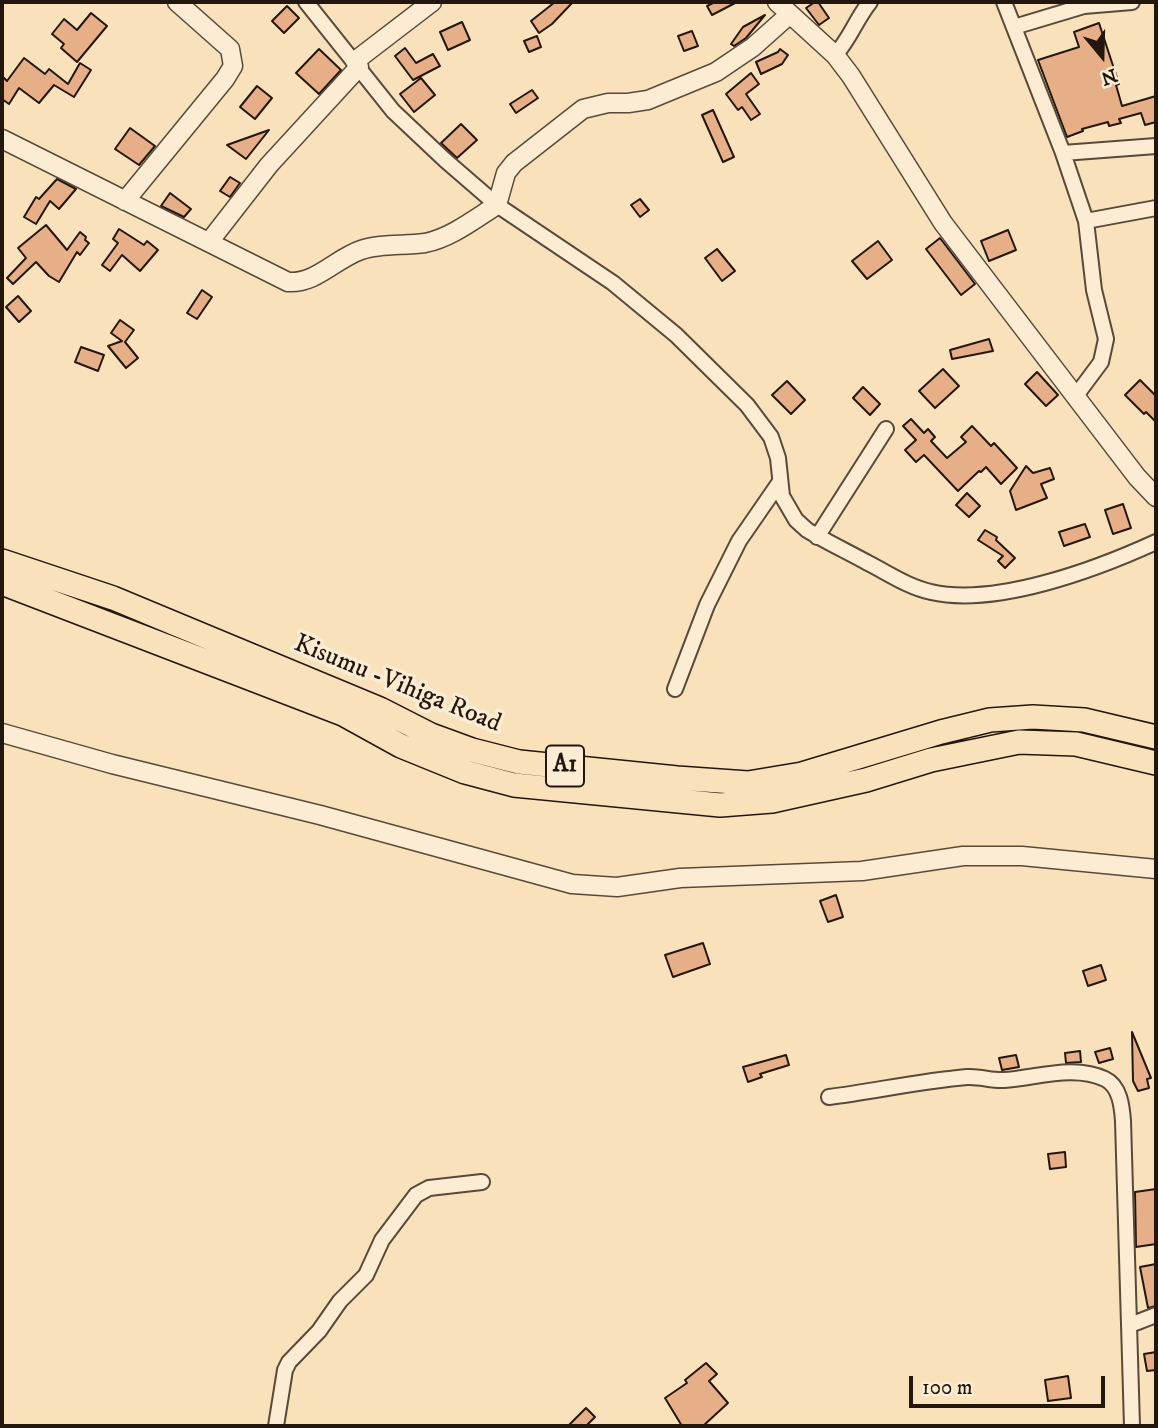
<!DOCTYPE html>
<style>
body{margin:0}
#map{position:relative;width:1158px;height:1428px;overflow:hidden;background:#f9e1bb;font-family:"IM FELL DW Pica",serif}
canvas{display:block}
.frame{position:absolute;inset:0;border:4px solid #23170d;pointer-events:none}
.north{position:absolute;left:1067px;top:21px;width:70px;height:70px;-webkit-text-stroke:5px #fbecd3;paint-order:stroke;rotate:161deg;font-size:19px;font-weight:700;line-height:28px;text-align:center;color:#23170d}
.north::after{content:'';display:block;margin:auto;width:24px;height:32px;background:#23170d;clip-path:polygon(50% 0,100% 100%,50% 72%,0 100%)}
.scale{position:absolute;left:909px;top:1376px;width:196px;height:32px;box-sizing:border-box;border:4px solid #23170d;border-top:0;padding-left:9px;font-size:21px;line-height:24px;white-space:nowrap;color:#23170d;-webkit-text-stroke:5px #fbecd3;paint-order:stroke}
</style>
<div id="map">
<canvas width="1158" height="1428"></canvas>
<div class="frame"></div>
<div class="north">N</div>
<div class="scale">100 m</div>
</div>
<script>
const ctx = document.querySelector('canvas').getContext('2d');
ctx.lineJoin = 'round';
function fillPath(path, color) { ctx.fillStyle = color; ctx.fill(path, 'evenodd'); }
function stroke(path, color, width, dash) { ctx.strokeStyle = color; ctx.lineWidth = width; ctx.lineCap = dash ? 'butt' : 'round'; ctx.setLineDash(dash || []); ctx.stroke(path); }
function label(font, color, halo, rows, align = 'center') {
  ctx.font = font + ' "IM FELL DW Pica",serif'; ctx.lineWidth = 7; ctx.setLineDash([]); ctx.textBaseline = 'middle'; ctx.strokeStyle = halo; ctx.fillStyle = color; for (const [text, x, y, turn = 0] of rows) {
    ctx.save(); ctx.translate(x, y); ctx.rotate((+turn || 0) * Math.PI / 180); ctx.textAlign = isNaN(turn) ? turn : align; if (halo) ctx.strokeText(text, 0, 0); ctx.fillText(text, 0, 0); ctx.restore();
  }
}
const building = new Path2D(`
 M555,2H573L552,24L539,33L531,21Z
 M715,2H737L712,15L707,6Z
 M815,2H818L829,18L819,25L806,8Z
 M287,6L299,18L284,33L272,21Z
 M91,13L107,26L77,62L61,48L64,44L52,34L64,19L77,30Z
 M765,15L746,38L734,46L731,44L743,27Z
 M462,22L470,40L448,50L440,32Z
 M1099,23L1119,84L1116,85L1122,106L1156,96V122L1145,125L1141,113L1119,119L1121,123L1109,126L1108,122L1082,129L1083,131L1067,137L1038,60L1079,47L1074,32Z
 M692,31L698,46L684,51L678,36Z
 M537,36L541,47L529,52L524,41Z
 M405,48L416,63L433,54L440,66L413,80L395,56Z
 M319,49L341,70L319,94L296,73Z
 M780,49L788,55L782,64L761,74L756,62L778,52Z
 M24,58L45,74L49,69L68,84L80,63L91,70L74,97L54,85L39,103L19,88L9,104L2,99V76L7,81Z
 M751,73L759,84L746,94L760,114L751,120L742,107L738,110L726,94Z
 M421,78L435,95L414,112L400,94Z
 M257,86L272,98L255,119L240,107Z
 M532,90L538,98L516,113L510,104Z
 M713,110L734,157L723,162L702,115Z
 M461,124L477,140L457,158L441,143Z
 M130,128L155,146L139,165L115,149Z
 M269,130L246,159L227,145Z
 M230,177L240,183L230,197L220,191Z
 M57,179L76,189L59,209L50,201L36,224L24,217L36,197L39,199Z
 M170,193L191,209L184,217L161,206Z
 M640,199L649,210L640,217L631,205Z
 M46,225L67,250L80,232L86,237L85,240L89,243L80,255L77,252L59,282L49,276L36,262L13,284L7,278L26,258L18,248Z
 M119,229L144,245L147,241L158,250L140,271L122,255L110,271L102,265L118,243L113,239Z
 M1008,230L1016,250L989,261L981,241Z
 M940,238L975,284L961,295L926,249Z
 M878,241L892,260L867,279L852,261Z
 M717,249L735,271L722,281L705,258Z
 M202,290L212,297L197,319L187,313Z
 M18,296L31,311L19,322L6,307Z
 M120,320L134,330L125,342L138,358L126,368L108,346L122,341L111,333Z
 M989,339L993,351L952,359L950,350Z
 M81,347L104,355L98,371L75,362Z
 M943,369L959,386L935,408L919,391Z
 M1037,372L1058,395L1046,406L1025,384Z
 M1140,380L1156,396V422L1146,412L1144,414L1125,395Z
 M787,381L805,400L791,414L772,395Z
 M863,387L880,404L870,415L853,398Z
 M911,419L924,433L928,429L935,437L931,441L947,458L966,442L961,437L972,426L991,446L994,443L1017,468L1001,484L986,467L981,472L979,471L958,491L924,455L916,462L905,450L916,440L903,426Z
 M1026,466L1033,473L1050,468L1054,479L1041,484L1047,498L1016,510L1010,491Z
 M967,493L980,506L969,517L956,505Z
 M1123,504L1131,528L1113,534L1105,510Z
 M1085,524L1090,537L1064,546L1059,532Z
 M985,530L997,537L996,540L1015,558L1005,568L998,561L1003,556L978,540Z
 M836,895L843,917L828,922L820,901Z
 M703,943L710,964L673,977L665,955Z
 M1101,965L1106,980L1088,986L1083,971Z
 M1132,1032L1151,1078L1147,1079L1149,1088L1138,1091L1133,1081Z
 M1110,1048L1113,1059L1099,1063L1095,1052Z
 M1080,1051L1081,1062L1066,1063L1065,1053Z
 M786,1055L789,1065L760,1074L762,1077L748,1082L743,1067Z
 M1016,1055L1019,1067L1002,1070L999,1058Z
 M1065,1152L1066,1167L1050,1169L1048,1154Z
 M1156,1189V1244L1136,1247L1135,1192Z
 M1156,1264V1306L1148,1308L1140,1267Z
 M1156,1352V1370L1147,1371L1144,1354Z
 M706,1363L717,1374L709,1381L728,1403L703,1426H682L665,1398L687,1383L685,1380Z
 M1068,1376L1071,1398L1048,1401L1045,1380Z
 M586,1408L595,1417L586,1426H568Z`);
const minor = new Path2D(`
 M306,2L393,111L445,160L497,205L613,283L676,335L747,405L771,437L778,458L782,496L796,520L807,530C827,542 848,552 868,563C888,573 908,587 931,592C996,607 1097,569 1156,542
 M1004,2L1063,153L1086,221L1094,290L1106,339L1101,362L1075,397
 M1014,27L1084,6L1132,2
 M835,55C850,39 856,19 870,2
 M1063,153L1156,146
 M1086,221L1156,208
 M817,537L886,429
 M675,689L707,605L739,541L779,483
 M829,1097C875,1091 921,1081 967,1077C980,1076 992,1081 1004,1080C1036,1078 1074,1064 1105,1079C1120,1086 1122,1107 1123,1121L1132,1426
 M1130,1325L1156,1315
 M276,1426L285,1370L289,1362L319,1331L340,1301L366,1275L382,1240L416,1195L429,1188L482,1182`);
const tertiary = new Path2D(`
 M777,2L835,55L851,76L943,223L1137,477L1156,497
 M355,61L432,2
 M2,139L288,282C316,284 335,259 361,250C381,243 404,246 425,243C451,238 476,218 497,205L506,173L514,163L583,109L608,103H628L648,100L716,72L753,47L790,14
 M125,201L225,79L233,66L230,49L177,2
 M209,242L269,165L359,67
 M2,733L112,764L320,815L572,884L617,887L680,878L862,871L963,856H1022L1156,869`);
const trunk = new Path2D(`
 M2,561L113,598L380,709L431,735L472,750L519,762L677,778L748,783L802,774L941,732L990,720L1033,717L1084,720L1156,737
 M2,583L343,714L401,746L465,772L514,785L720,805L772,801L866,780L931,760L1019,742L1076,744L1156,763`);
const shields = [
 [565,766,38]
];
const shieldNames = [
 ["A1",565,766]
];
const streetNames = [
 ["Kisumu -Vihiga Road",397,685,22]
];
fillPath(building, '#e7af87');
stroke(building, '#23170d', 2);
stroke(minor, '#584a38', 18);
stroke(tertiary, '#584a38', 21);
stroke(trunk, '#23170d', 26);
stroke(minor, '#fbecd3', 14);
stroke(tertiary, '#fbecd3', 18);
stroke(trunk, '#f9e1bb', 23);
for (const [x, y, w] of shields) { const box = new Path2D(); box.roundRect(x - w / 2, y - 20.5, w, 41, 5); ctx.fillStyle = '#fbecd3'; ctx.fill(box); stroke(box, '#23170d', 2); }
label('bold 24px', '#23170d', null, shieldNames);
label('26px', '#23170d', '#fbecd3', streetNames);
</script>
